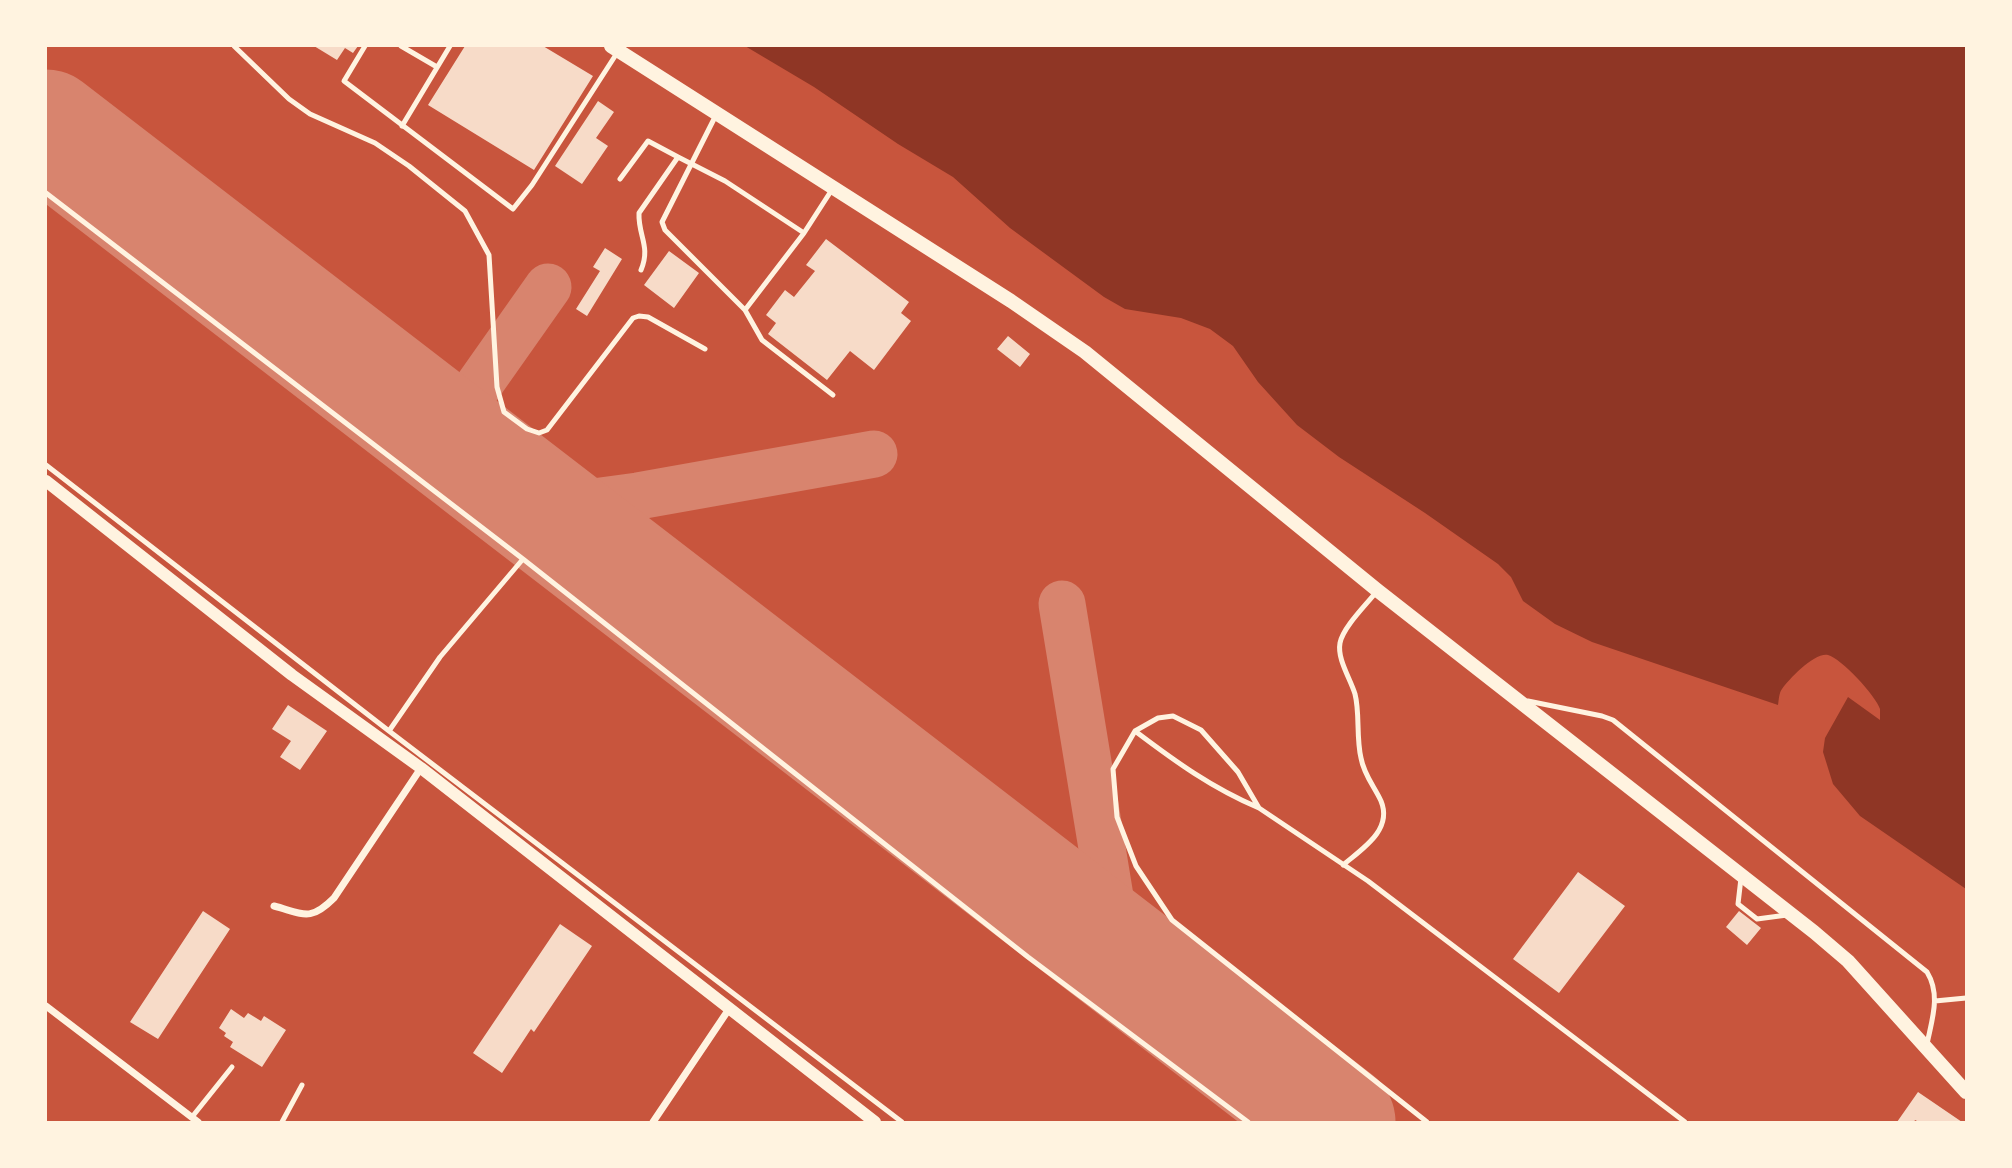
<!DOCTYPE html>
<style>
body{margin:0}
#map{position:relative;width:2012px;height:1168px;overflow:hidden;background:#c8553d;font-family:Barlow,sans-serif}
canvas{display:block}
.frame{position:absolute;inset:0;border:47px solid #fff3e0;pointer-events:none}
</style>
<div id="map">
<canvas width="2012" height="1168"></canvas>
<div class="frame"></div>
</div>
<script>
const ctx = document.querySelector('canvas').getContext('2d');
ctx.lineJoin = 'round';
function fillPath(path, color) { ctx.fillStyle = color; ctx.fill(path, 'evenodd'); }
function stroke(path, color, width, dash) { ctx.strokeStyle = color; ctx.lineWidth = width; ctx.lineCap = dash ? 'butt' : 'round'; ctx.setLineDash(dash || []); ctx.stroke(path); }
const water = new Path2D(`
 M745,46H1966V889L1860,816L1833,784L1823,752L1825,738L1848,697L1880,720C1880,716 1880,713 1880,709C1876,696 1841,658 1828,655C1815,652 1789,679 1782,689C1779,693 1779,699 1778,705L1592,642L1555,624L1523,601L1511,577L1498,564L1425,513L1339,457L1297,425L1258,382L1233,346L1210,329L1181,318L1125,309L1104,297L1010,228L953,177L898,144L814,87Z`);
const taxiway = new Path2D(`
 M422,419C442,420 453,416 467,402L548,287
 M514,490L553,504L586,503L638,496L874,454
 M606,561C599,527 604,507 638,496
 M1062,604L1114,921L1121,945L1130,964
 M1038,893C1045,897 1052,902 1059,903C1092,911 1104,879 1103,853`);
const runway = new Path2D(`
 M46,129L1336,1122`);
const building = new Path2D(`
 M314,46H358L353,53L345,48L337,60Z
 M465,46H543L593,76L534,170L428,105Z
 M598,101L614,112L596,138L608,146L582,184L555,166Z
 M826,239L909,302L901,313L911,321L874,370L850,351L827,380L768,334L776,323L766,315L785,290L794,297L815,271L806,265Z
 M605,248L622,259L587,316L576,309L600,271L593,267Z
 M669,251L699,273L674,308L644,285Z
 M1008,336L1030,354L1020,367L997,349Z
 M288,705L327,731L300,770L280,757L291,741L272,729Z
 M1578,872L1625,906L1559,993L1513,959Z
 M203,911L230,929L158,1039L130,1022Z
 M1739,911L1761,928L1747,945L1726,927Z
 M560,924L592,946L534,1032L531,1029L502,1073L473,1053Z
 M231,1009L244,1018L248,1013L261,1021L264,1016L286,1030L262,1067L230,1047L233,1042L224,1036L226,1033L219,1028Z
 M1918,1092L1962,1122H1919L1915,1120L1914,1122H1897Z`);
const service = new Path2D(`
 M234,46L289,99L310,114L375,143L409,166L465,211L489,255L497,387L504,412L527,429L539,433L547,430L633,318L639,316L648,317L705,349
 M365,46L344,81L513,209L532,185L617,53
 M401,46L437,67
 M716,115L662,222L665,230L745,310L804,233L833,188
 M402,126L450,46
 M620,179L648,141L678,157
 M46,193L523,559L1028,957L1248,1122
 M641,270C651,246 638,236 639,213L678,157L725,181L804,233
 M745,310L762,340L833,395
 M46,465L389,731L902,1122
 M1528,701L1602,716L1613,720L1927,972C1941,995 1932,1019 1927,1044
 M389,731L440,657L523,559
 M1135,731C1176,762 1212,788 1259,808
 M1343,865C1362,849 1393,830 1381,801C1374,786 1364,775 1361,758C1356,737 1360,713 1355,694C1350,678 1337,659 1340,643C1343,627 1367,604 1377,591
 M1741,878L1738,904L1757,919L1787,915
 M1935,1001L1966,998
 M192,1117L232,1067
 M282,1122L302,1085
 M1427,1122L1172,920L1136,866L1117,817L1113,769L1135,731L1158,718L1173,716L1201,730L1238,772L1259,808L1368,881L1685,1122`);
const minor = new Path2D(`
 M274,906C304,914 310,922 334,898L421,768
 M46,1006L198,1122
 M653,1122L729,1009`);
const tertiary = new Path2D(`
 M46,481L292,675L421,768L875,1122`);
const secondary = new Path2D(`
 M611,46L1011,301L1085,352L1377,590L1814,932L1848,961L1966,1092`);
fillPath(water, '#8f3625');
stroke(taxiway, '#d8846e', 47);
stroke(runway, '#d8846e', 119);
fillPath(building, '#f7dbc8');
stroke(service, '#fff3e0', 5);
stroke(minor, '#fff3e0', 7);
stroke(tertiary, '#fff3e0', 12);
stroke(secondary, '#fff3e0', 14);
</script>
